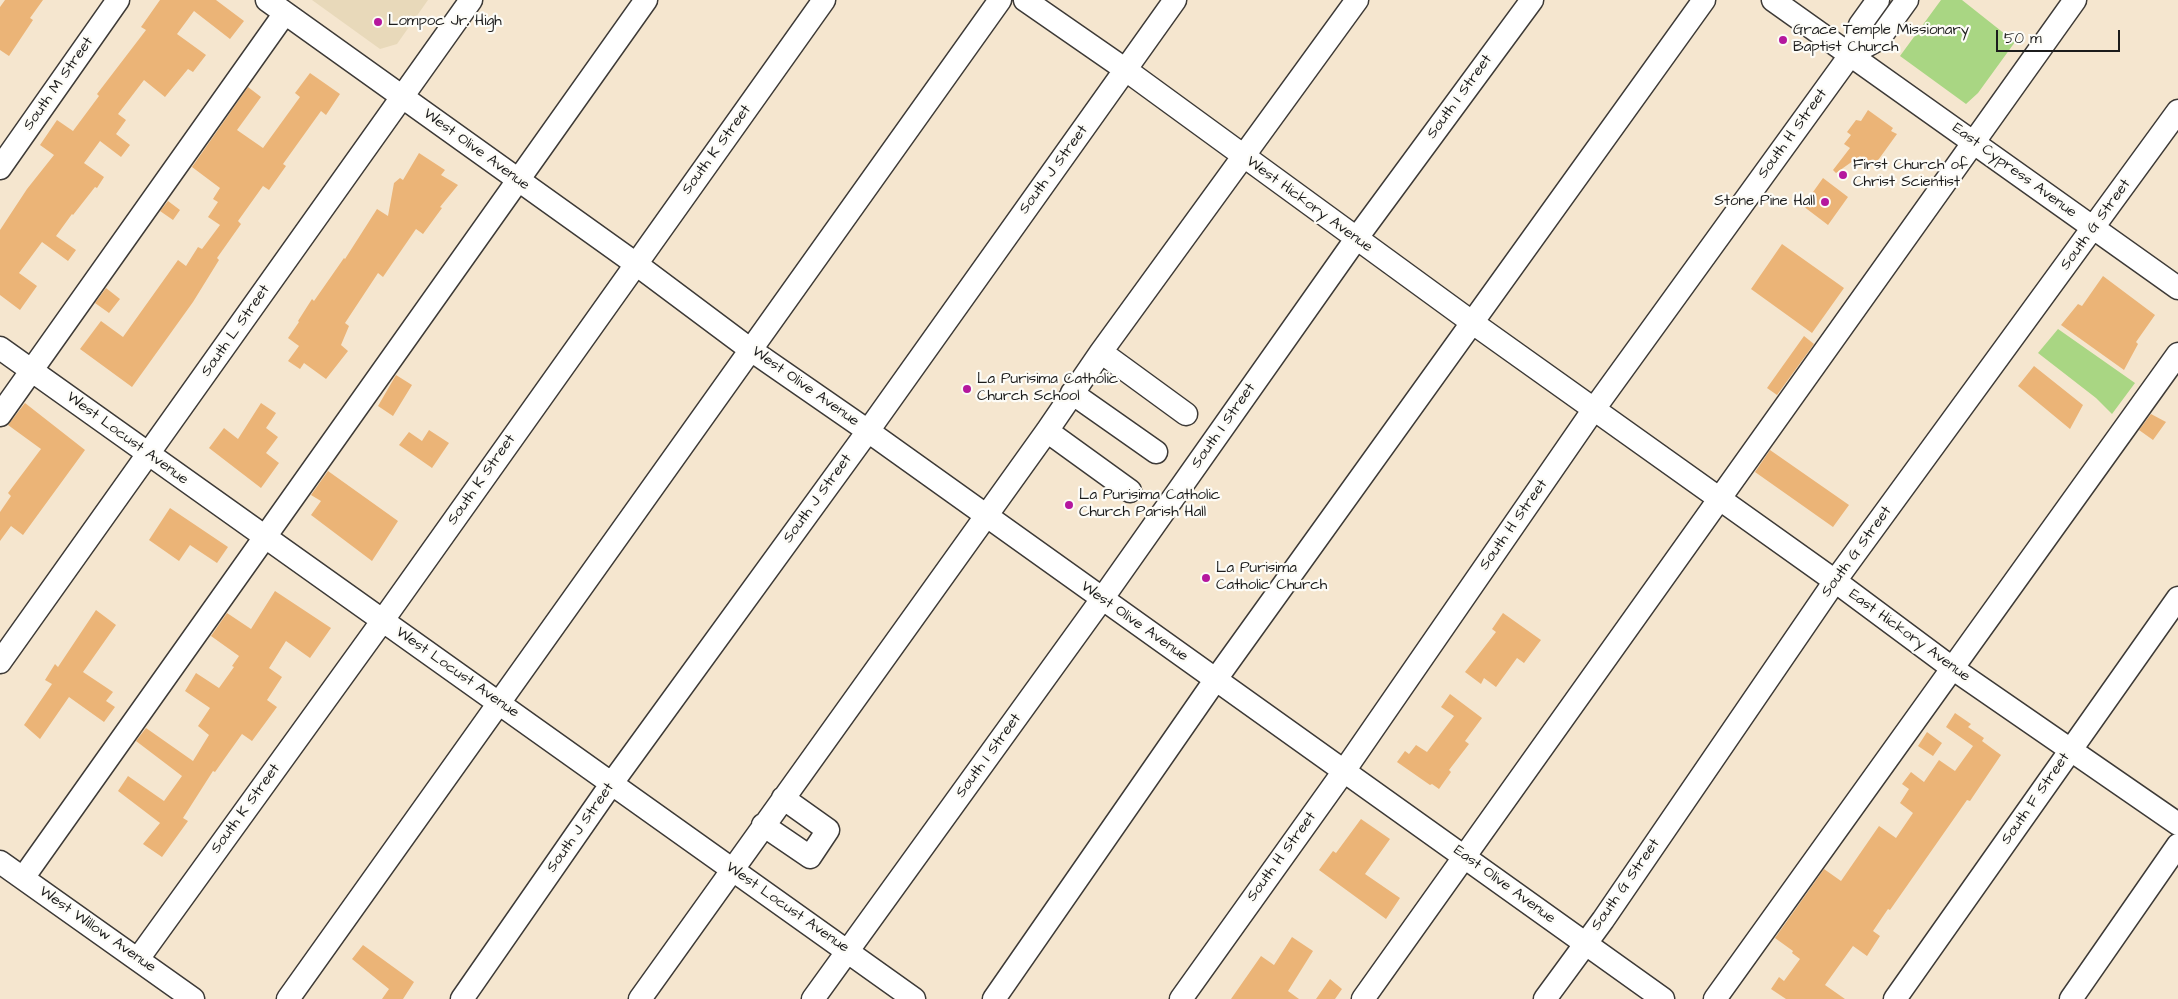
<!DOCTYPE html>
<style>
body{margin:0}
#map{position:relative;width:2178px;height:999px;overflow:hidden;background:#f5e6cf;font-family:"Architects Daughter",sans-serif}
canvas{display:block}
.scale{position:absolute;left:1996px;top:30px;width:124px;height:22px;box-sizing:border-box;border:2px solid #1c1c1c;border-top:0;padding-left:6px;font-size:15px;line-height:18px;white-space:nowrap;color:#1c1c1c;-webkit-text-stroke:4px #fdfcf7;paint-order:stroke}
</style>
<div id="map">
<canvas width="2178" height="999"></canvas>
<div class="scale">50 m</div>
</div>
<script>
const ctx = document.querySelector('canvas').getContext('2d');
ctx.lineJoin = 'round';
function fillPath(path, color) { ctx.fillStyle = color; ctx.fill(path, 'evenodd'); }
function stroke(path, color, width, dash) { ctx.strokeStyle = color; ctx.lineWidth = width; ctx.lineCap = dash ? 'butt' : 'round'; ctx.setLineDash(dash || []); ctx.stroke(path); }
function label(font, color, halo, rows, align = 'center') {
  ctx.font = font + ' "Architects Daughter",sans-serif'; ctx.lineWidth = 4.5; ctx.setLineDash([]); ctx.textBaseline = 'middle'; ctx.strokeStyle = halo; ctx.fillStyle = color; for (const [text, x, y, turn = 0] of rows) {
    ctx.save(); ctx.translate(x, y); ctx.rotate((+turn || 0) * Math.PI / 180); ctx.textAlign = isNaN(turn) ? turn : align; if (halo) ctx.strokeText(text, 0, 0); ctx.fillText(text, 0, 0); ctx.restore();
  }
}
const built = new Path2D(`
 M312,0H428L397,44L380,49Z`);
const green = new Path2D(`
 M1941,0H1962L2015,42L1978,93L1966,104L1900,56Z
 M2058,329L2135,383L2112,414L2096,398L2038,353Z`);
const building = new Path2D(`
 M5,0H43L30,18L33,20L9,56L0,50V7Z
 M160,0H216L244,21L230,39L194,11L177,34L206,55L193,72L188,69L165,97L144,80L118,114L126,120L116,134L130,145L121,157L100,141L84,163L104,177L97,188L95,187L73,215L72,214L56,236L76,250L68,261L42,242L19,273L37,286L20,310L0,295V230L27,189L54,155L40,145L57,120L73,131L99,96L97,94L146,30L141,27Z
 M310,73L340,94L326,115L321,111L283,164L286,166L269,190L263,186L238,221L241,224L217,258L219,260L193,302L132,387L80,349L101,321L123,337L178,260L186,266L198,247L202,249L220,225L208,217L218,202L213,199L220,188L192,167L248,87L261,97L237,130L263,148L300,97L295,93Z
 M1868,110L1893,128L1891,131L1897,134L1876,163L1866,161L1860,156L1836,173L1833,170L1850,148L1844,144L1851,135L1847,132L1856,120L1861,121Z
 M419,153L445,170L441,175L458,185L440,207L442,208L423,234L416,229L383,277L378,273L345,323L349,326L341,345L348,351L326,379L304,363L300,369L288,361L299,346L288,338L299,322L298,321L312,299L314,301L344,258L345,259L377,209L388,216L394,183L400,178L403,180Z
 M1823,178L1848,197L1828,225L1803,206Z
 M168,201L180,210L173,220L160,211Z
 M1782,244L1844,288L1812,333L1751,289Z
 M2103,276L2155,315L2136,342L2138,344L2124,370L2061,325L2078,304L2082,306Z
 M106,288L120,299L109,313L95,303Z
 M1804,336L1814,344L1777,395L1767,388Z
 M2034,366L2083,405L2070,429L2018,386Z
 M396,375L412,385L393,416L378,406Z
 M25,403L85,450L23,535L11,526L0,541V512L11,496L8,493L41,449L8,425Z
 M261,403L276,413L266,428L278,437L266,453L279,463L261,488L209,448L224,428L238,439Z
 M2151,414L2166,422L2153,440L2139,430Z
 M429,430L449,443L432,468L399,445L409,432L422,441Z
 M1770,450L1849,505L1833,527L1755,472Z
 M328,471L398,521L372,561L311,515L321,501L311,495Z
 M170,508L228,547L217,563L190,545L179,561L149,540Z
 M275,591L331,628L310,658L286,641L269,668L282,677L267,700L277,707L252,741L242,734L215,772L213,771L183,818L188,821L162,857L143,844L160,823L118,791L128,776L164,801L182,776L136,741L146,728L193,761L209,735L198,726L210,708L185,691L196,673L219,688L234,667L232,666L239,656L211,636L227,613L251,629Z
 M96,610L116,625L83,672L113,692L106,701L115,707L104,722L69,697L40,739L24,725L52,684L45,680L55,664L58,667Z
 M1503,613L1541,640L1524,663L1517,658L1496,687L1484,678L1481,684L1465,672L1496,632L1492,629Z
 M1450,694L1482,718L1465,741L1469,744L1449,770L1451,772L1439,789L1432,784L1430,785L1397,762L1405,751L1409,754L1416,745L1427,752L1454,716L1441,707Z
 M1955,713L1971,724L1968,727L1984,738L1982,741L2001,755L1970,801L1967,800L1890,910L1888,909L1873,931L1880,936L1867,956L1853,946L1825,985L1845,999H1786L1771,989L1779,977L1784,981L1800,959L1792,953L1793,951L1775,938L1824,869L1841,881L1879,826L1896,838L1913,813L1900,803L1909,789L1902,784L1911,772L1924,782L1939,760L1955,771L1973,746L1946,727Z
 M1927,732L1942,743L1933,756L1918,746Z
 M1361,819L1390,839L1365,874L1400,898L1386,919L1319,870L1333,851L1336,853Z
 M1292,937L1313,951L1288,991L1299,999H1231L1261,956L1274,965Z
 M363,945L414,982L403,999H382L389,989L352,959Z
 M1330,979L1342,989L1335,999H1316Z`);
const minor = new Path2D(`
 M267,0L636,264L751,350L868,431L1663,999
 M1025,0L1126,70L1473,323L1835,581L1952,668L2178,824
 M1773,0L2178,288
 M1851,54L1879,39L1907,0
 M0,168L118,0
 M0,348L914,999
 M1101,352L1186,414
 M1072,393L1156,452
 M0,415L285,13
 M1047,431L1130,491
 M0,662L471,0
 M763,825L810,857L828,830L783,798
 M0,862L193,999
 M23,878L646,0
 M138,959L383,620L824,0
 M288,999L1000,0
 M462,999L612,783L868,431L1175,0
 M640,999L1047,431L1101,352L1357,0
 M813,999L1102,599L1356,239L1532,0
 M994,999L1216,679L1704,0
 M1181,999L1344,771L1594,409L1851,54L1860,25L1878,0
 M1363,999L2075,0
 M1545,999L1603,920L1835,581L2178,111
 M1715,999L2178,354
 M1895,999L2178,598
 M2071,999L2178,845`);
const markers = [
 [378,22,5,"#b5179e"],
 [1783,40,5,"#b5179e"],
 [1843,175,5,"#b5179e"],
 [1825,202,5,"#b5179e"],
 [967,389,5,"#b5179e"],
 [1069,505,5,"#b5179e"],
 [1206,578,5,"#b5179e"]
];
const poiNames = [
 ["Lompoc Jr. High",388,22],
 ["Grace Temple Missionary",1793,31],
 ["Baptist Church",1793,48],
 ["First Church of",1853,166],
 ["Christ Scientist",1853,183],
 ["Stone Pine Hall",1815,202,"right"],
 ["La Purisima Catholic",977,380],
 ["Church School",977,397],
 ["La Purisima Catholic",1079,496],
 ["Church Parish Hall",1079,513],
 ["La Purisima",1216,569],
 ["Catholic Church",1216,586]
];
const streetNames = [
 ["South M Street",59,84,-55],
 ["South I Street",1460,97,-54],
 ["South H Street",1793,134,-54],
 ["West Olive Avenue",476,150,36],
 ["South K Street",717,150,-54],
 ["South J Street",1054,170,-54],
 ["East Cypress Avenue",2014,171,36],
 ["West Hickory Avenue",1309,205,36],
 ["South G Street",2096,225,-54],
 ["South L Street",236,331,-55],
 ["West Olive Avenue",805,387,35],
 ["South I Street",1224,426,-55],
 ["West Locust Avenue",127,439,36],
 ["South K Street",482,480,-55],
 ["South J Street",818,499,-54],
 ["South H Street",1514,525,-55],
 ["South G Street",1857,552,-54],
 ["West Olive Avenue",1134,622,35],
 ["East Hickory Avenue",1909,636,36],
 ["West Locust Avenue",457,673,35],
 ["South I Street",989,756,-54],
 ["South F Street",2036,799,-55],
 ["South K Street",246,809,-54],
 ["South J Street",581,828,-55],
 ["South H Street",1282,857,-54],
 ["East Olive Avenue",1504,885,36],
 ["South G Street",1626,885,-55],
 ["West Locust Avenue",787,908,35],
 ["West Willow Avenue",97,930,35]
];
fillPath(built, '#e8d9ba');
fillPath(green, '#a9d683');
fillPath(building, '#ebb477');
stroke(minor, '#3d3a37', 25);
stroke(minor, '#fff', 22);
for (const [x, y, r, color] of markers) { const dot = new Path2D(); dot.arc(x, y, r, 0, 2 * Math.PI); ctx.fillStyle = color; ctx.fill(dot); stroke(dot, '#fdfcf7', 2); }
label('15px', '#1c1c1c', '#fdfcf7', poiNames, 'left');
label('15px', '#1c1c1c', '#fdfcf7', streetNames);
</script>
